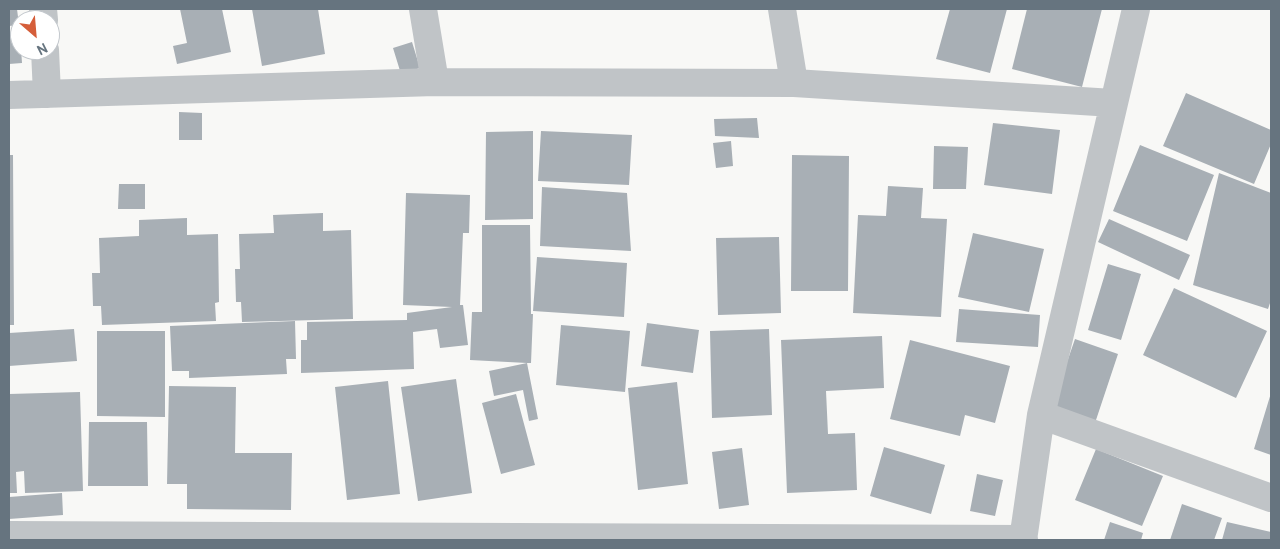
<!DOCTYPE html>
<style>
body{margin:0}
#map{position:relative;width:1280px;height:549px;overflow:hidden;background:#f8f8f6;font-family:Overpass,sans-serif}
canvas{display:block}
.frame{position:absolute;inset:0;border:10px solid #66747f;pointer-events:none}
.north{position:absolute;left:10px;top:10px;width:50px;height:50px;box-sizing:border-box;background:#fff;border:1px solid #c2c7cc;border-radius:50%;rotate:153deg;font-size:14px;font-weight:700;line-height:20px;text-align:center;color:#66747f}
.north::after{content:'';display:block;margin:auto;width:18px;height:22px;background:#d55e3a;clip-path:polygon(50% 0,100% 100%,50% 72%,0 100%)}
</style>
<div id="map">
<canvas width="1280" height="549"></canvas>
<div class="frame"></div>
<div class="north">N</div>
</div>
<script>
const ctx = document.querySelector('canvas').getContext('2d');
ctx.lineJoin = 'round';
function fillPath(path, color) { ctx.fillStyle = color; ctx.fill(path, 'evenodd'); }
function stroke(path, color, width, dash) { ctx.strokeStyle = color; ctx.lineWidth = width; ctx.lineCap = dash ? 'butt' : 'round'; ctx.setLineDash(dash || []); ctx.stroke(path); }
const building = new Path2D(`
 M9,9H17L19,25L9,26Z
 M180,9H222L231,52L177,64L173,46L187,43Z
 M252,9H318L325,54L262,66Z
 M950,9H1007L990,73L936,59Z
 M1027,9H1102L1082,87L1012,69Z
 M20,34L22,63L9,64V35Z
 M412,42L420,68L401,74L393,48Z
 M1186,93L1271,130V144L1254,184L1163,146Z
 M179,112L202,113V140H179Z
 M757,118L759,138L715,136L714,119Z
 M993,123L1060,130L1052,194L984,185Z
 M533,131V219L485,220L486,132Z
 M541,131L632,135L629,185L538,181Z
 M731,141L733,166L716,168L713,143Z
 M1140,145L1214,175L1187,241L1113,211Z
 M934,146L968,147L966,189H933Z
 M9,155H13L14,325H9Z
 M792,155L849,156L848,291H791Z
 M1219,173L1271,193V300L1268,309L1193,285Z
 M119,184H145V209H118Z
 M888,186L923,188L921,218L947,219L941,317L853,313L858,215L886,216Z
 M542,187L627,193L631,251L540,246Z
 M406,193L470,195L469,233H463L460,305H463L468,345L440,348L437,329L413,332L414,369L301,373V340H307V322L407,320V313L452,307L403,305Z
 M323,213V231L351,230L353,319L242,322L241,302H236L235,269H240L239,234L274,233L273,215Z
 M187,218V235L218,234L219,302L215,303L216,321L102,325L101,306H93L92,273H100L99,238L139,236V220Z
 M1109,219L1190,255L1179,280L1098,242Z
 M482,225H530L531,314H523H533L531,363H527L538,419L529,421L523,390L494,396L489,371L527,363L470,360L472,312H482Z
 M973,233L1044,249L1029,312L958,297Z
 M779,237L781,313L718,315L716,238Z
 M537,257L627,263L624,317L533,311Z
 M1108,264L1141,274L1121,340L1088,330Z
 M1174,288L1267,331L1236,398L1143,355Z
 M959,309L1040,315L1038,347L956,342Z
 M295,321L296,359H286L287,374L189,378V371H172L170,326Z
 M647,323L699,330L693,373L641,366Z
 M561,325L630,331L625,392L556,385Z
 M74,329L77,361L9,366V333Z
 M769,329L772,415L712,418L710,331Z
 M97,331H165V417L97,416Z
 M882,336L884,388L826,391L828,434L855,433L857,490L787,493L781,340Z
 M1075,339L1118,354L1095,423L1051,408Z
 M910,340L1010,366L995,423L965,415L960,436L890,419Z
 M456,379L472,493L418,501L401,387Z
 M388,381L400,494L347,500L335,387Z
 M677,382L688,484L638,490L628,388Z
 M169,386L236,387L235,453H292L291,510L187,509V484H167Z
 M80,392L83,491L25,493L24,471L16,472L17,493H9V394Z
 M1271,393V455L1254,449Z
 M516,394L535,465L501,474L482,403Z
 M89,422H147L148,486H88Z
 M884,447L945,465L931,514L870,496Z
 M742,448L749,505L719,509L712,452Z
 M1096,449L1163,476L1142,526L1075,500Z
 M977,474L1003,480L995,516L970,511Z
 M62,493L63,515L9,519V497Z
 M1182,504L1222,518L1214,540H1170Z
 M1110,522L1143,533L1141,540H1104Z
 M1227,522L1271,532V540H1222Z`);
const minor = new Path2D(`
 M43,9L44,20
 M423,9L435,82
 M782,9L794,83
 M45,50L47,94
 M9,95L435,82L794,83L1113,103
 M1041,415L1271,498
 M9,535L1024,539
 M1023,540L1041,415L1136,9`);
fillPath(building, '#a8afb5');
stroke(minor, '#c0c4c7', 28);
</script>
